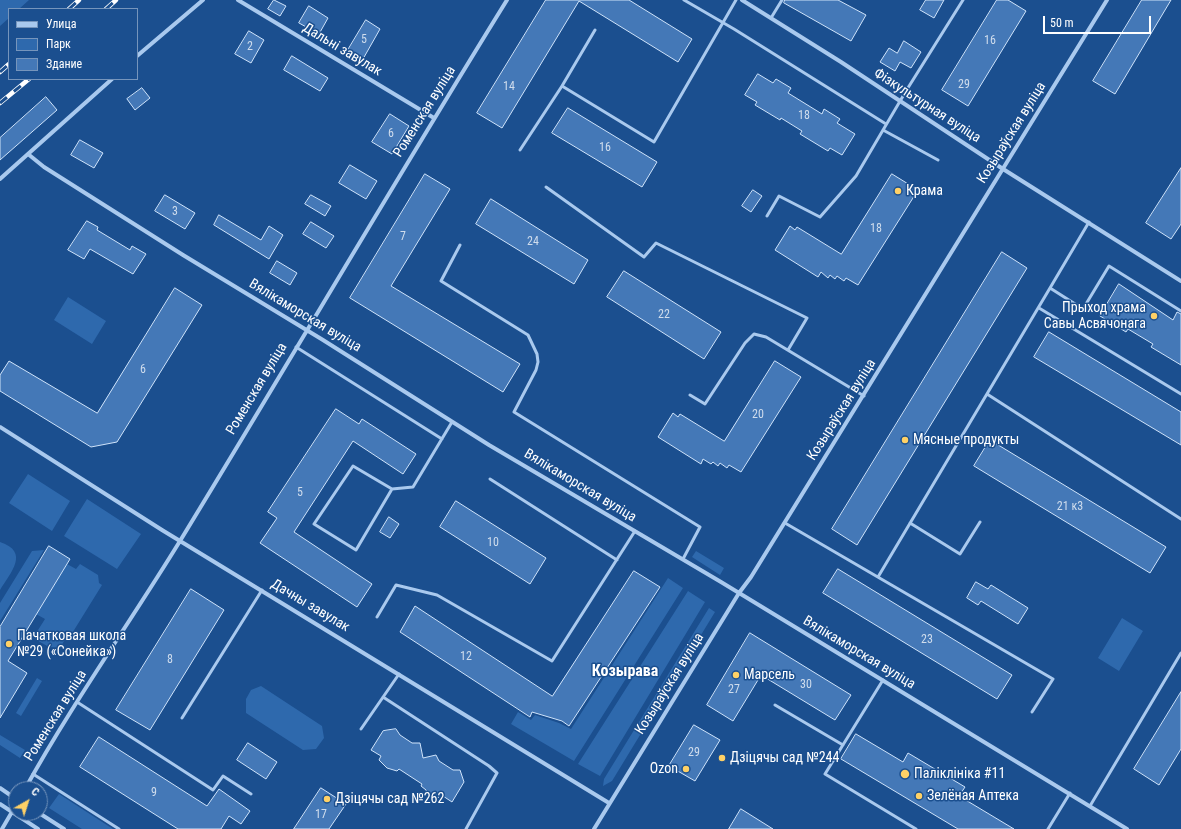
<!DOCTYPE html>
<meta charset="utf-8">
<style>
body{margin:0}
#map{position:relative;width:1181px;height:829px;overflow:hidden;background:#1b4f8f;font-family:"Roboto Condensed",sans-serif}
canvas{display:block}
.legend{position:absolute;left:8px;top:8px;width:130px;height:72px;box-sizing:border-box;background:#1b4f8f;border:1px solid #7695bc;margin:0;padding:5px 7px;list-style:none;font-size:12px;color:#fff}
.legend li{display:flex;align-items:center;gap:8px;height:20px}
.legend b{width:20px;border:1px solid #7695bc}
.north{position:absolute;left:8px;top:781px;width:40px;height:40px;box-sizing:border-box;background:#1b4f8f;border:1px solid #7695bc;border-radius:50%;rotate:39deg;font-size:11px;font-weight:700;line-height:16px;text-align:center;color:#fff}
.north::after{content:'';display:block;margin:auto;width:14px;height:18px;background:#ffd166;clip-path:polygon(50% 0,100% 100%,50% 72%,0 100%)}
.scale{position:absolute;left:1043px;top:16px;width:108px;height:18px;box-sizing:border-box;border:2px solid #fff;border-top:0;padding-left:5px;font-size:12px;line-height:14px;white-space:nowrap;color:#fff;-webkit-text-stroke:3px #1b4f8f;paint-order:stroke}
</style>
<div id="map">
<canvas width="1181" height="829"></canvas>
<ul class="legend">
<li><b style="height:5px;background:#a9c9ee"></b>Улица</li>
<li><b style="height:11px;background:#2e69ad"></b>Парк</li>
<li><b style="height:11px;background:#4478b7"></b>Здание</li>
</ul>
<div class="north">С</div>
<div class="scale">50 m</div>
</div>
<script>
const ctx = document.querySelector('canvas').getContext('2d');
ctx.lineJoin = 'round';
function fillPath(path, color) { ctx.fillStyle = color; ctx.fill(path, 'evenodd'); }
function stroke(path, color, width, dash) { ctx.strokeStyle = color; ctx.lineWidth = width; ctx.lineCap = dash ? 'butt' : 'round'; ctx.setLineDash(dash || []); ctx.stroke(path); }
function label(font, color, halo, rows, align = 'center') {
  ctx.font = font + ' "Roboto Condensed",sans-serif'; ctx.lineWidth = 3; ctx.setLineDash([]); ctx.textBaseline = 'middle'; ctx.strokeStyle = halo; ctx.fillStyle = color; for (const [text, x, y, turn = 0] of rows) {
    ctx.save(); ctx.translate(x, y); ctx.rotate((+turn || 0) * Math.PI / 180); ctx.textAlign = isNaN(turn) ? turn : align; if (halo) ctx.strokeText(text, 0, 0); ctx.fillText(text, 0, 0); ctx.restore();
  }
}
const green = new Path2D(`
 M0,0H29L19,9H9V18L0,26Z
 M68,297L106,321L92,344L54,320Z
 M28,474L70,501L52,531L9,503Z
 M87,499L141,534L117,569L64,536Z
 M0,542C30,552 11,572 0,590Z
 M44,550L0,621V603L32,551Z
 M696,551L724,568L720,575L692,557Z
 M67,564L76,569L80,564L98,575L99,583L102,585L71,635L68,634L60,648L49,647L33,638L45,619L36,614Z
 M668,578L683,588L574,761L511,724L518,712L531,720L535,715L559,723L571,729Z
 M688,591L705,602L600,776L578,764Z
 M709,608L715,612L612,781L603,786L604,779Z
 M1122,618L1143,631L1119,671L1098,658Z
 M37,678L42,681L21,716L16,713Z
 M261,686L322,726L324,738L316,749L303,750L246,713V699L251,690Z
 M0,735L25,750L20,758L0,745Z
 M59,794L113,829H82L49,808Z`);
const building = new Path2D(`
 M274,0L286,6L280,16L268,9Z
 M546,0H629L692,39L678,62L579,1L502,128L477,113Z
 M785,0H838L866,15L851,41L784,3Z
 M926,0H944L934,18L920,10Z
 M997,0H1008L1026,11L968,106L942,90Z
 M1142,0H1171L1115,94L1093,81Z
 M309,6L328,18L319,34L299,23Z
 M366,20L380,29L363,59L348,50Z
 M249,31L264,40L251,63L235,54Z
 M904,41L921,52L911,68L900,62L895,71L880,62L889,48L897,53Z
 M292,56L328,78L320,91L284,70Z
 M758,74L773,83L776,79L791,88L788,93L822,114L824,109L840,119L837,123L855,134L842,155L830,148L828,151L800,134L802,131L781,118L780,120L755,105L757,102L745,95Z
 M142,88L150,98L135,110L127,99Z
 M46,97L57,110L0,160V138Z
 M568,108L657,162L642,187L552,133Z
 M390,114L409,126L392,154L372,142Z
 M80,140L103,153L94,168L71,155Z
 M350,165L377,181L366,199L339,183Z
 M1181,168V224L1171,239L1146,223Z
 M425,174L450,189L391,286L520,364L503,392L350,298Z
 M892,174L918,190L858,285L846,278L844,281L837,276L835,279L830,275L828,278L821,272L818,277L775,250L790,226L795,230L797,227L841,254Z
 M753,190L762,196L751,212L742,206Z
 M165,195L195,213L185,229L155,211Z
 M311,195L331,206L325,216L305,204Z
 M491,199L588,260L574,284L476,224Z
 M219,215L261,240L269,226L283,235L269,259L214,225Z
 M87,221L98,227L97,230L130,250L132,246L146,254L133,274L90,249L84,259L68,250Z
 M311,222L334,236L326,248L303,234Z
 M1002,252L1027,268L857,545L832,529Z
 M277,261L297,273L290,285L270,273Z
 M624,271L721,332L704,359L607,297Z
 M1119,284L1173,320L1177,312L1181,314V365L1151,347L1153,344L1128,329L1126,332L1100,316Z
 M175,288L202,305L117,442L91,447L0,391V375L9,361L97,413Z
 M1049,332L1181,412V445L1034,357Z
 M775,361L801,377L741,472L729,465L727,468L720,463L718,466L713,462L711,464L703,459L701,464L658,437L673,413L678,417L680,414L724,441Z
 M336,409L359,424L362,419L416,454L403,474L353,441L294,532L372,584L357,607L260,543L277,518L268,512Z
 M990,440L1166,547L1150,573L974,466Z
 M456,501L546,558L530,584L440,527Z
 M389,517L399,524L390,538L380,532Z
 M49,546L70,559L8,661L27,673L0,718V627Z
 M838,569L1012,675L997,699L823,593Z
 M634,571L660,587L569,726L562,721L532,712L530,717L400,632L415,606L552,696Z
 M976,582L988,589L991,585L1028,608L1018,624L981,601L978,605L967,598Z
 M191,589L224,610L150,730L116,710Z
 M750,633L851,695L835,720L761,675L733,721L707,705Z
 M1181,692V749L1159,785L1134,769Z
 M694,725L720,740L695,781L669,766Z
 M396,729L400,735L412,743H420L423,758L436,755L439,761L453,770H460L464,782L452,802L440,794L438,798L433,794H428L426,790L421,786L422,784L399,769L397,771L387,768L379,760L381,756L371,750L383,731Z
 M856,734L903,762L908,753L965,787L959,796L1014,829H958L841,759Z
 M99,737L207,806L219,789L250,811L241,824L229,816L221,829H178L80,767Z
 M248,743L277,762L266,779L237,760Z
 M321,788L346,804L329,829H294Z
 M741,809L773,829H729Z`);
const service = new Path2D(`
 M684,0L734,29L886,124
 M771,18L782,0
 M562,86L595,30
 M883,130L938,160
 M520,150L562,86L654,142L736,0
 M546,187L644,257L656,243L807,318L788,350
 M767,216L779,196L820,217L856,176L906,91L963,0
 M460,245L441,281L528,335L537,354L538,362L536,370L514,412L700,527L683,559
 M1050,288L1089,222
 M1039,308L1181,394
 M296,347L442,439
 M987,394L1181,519
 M690,395L705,404L745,343L754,334L766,337L864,396
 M490,479L617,560
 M392,489L356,550L314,524L353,466L392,489L413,487L452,422
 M785,523L1053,679L1032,712
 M910,523L960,554L980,522
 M878,577L1050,288L1083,309L1109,266L1181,311
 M377,617L396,585L437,595L552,661L635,531
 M883,680L825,774L916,829
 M383,697L489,766L497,773L466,829
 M77,702L213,790L223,776L251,794
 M775,705L843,745
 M182,718L262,590
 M361,729L399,674
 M33,774L119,829
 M1090,806L1181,653
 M1048,829L1070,793`);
const minor = new Path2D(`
 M238,0L434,118
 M742,0L841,62L1003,169L1181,281
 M137,56L203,0
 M28,154L44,167L183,255L323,340L489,445L721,582L1127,829
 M0,179L112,79
 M0,427L162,530L609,803
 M0,788L16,799
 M25,789C72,704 129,624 180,541C290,361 396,179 507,0
 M0,804L38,829
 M39,813L64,829
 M2,829L16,805
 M594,829L739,593L751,577L1107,0`);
const rail = new Path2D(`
 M69,9L79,0
 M106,9L116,0
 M0,72L9,64
 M0,103L29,79`);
const markers = [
 [898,191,4,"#ffd166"],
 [1154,316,4,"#ffd166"],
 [905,440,4,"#ffd166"],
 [9,644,4,"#ffd166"],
 [736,675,4,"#ffd166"],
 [722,758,4,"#ffd166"],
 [686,769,4,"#ffd166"],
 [905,774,5,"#ffd166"],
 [919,796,4,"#ffd166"],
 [327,799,4,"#ffd166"]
];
const numberNames = [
 ["5",364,40],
 ["16",990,41],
 ["2",250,47],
 ["29",964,85],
 ["14",509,87],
 ["18",804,116],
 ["6",391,134],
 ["16",605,148],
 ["3",175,212],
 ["18",876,229],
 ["7",403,237],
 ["24",533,242],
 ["22",664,315],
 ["6",143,370],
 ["20",758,415],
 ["5",300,493],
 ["21 к3",1070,507],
 ["10",493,543],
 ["23",927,640],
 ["12",466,657],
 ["8",170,660],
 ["30",806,685],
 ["27",734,690],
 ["29",694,753],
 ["9",154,793],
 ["17",321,815]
];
const streetNames = [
 ["Дальні завулак",342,50,31],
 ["Фізкультурная вуліца",927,106,33],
 ["Роменская вуліца",425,112,-58],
 ["Козыраўская вуліца",1012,133,-58],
 ["Вялікаморская вуліца",305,316,31],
 ["Роменская вуліца",257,389,-59],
 ["Козыраўская вуліца",842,410,-58],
 ["Вялікаморская вуліца",580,486,31],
 ["Дачны завулак",310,606,31],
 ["Вялікаморская вуліца",859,653,31],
 ["Козыраўская вуліца",670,684,-58],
 ["Роменская вуліца",56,716,-58]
];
const poiNames = [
 ["Крама",906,191],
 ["Прыход храма",1146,308,"right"],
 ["Савы Асвячонага",1146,324,"right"],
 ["Мясные продукты",913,440],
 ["Пачатковая школа",17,636],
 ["№29 («Сонейка»)",17,652],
 ["Марсель",744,675],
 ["Дзіцячы сад №244",730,758],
 ["Ozon",678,769,"right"],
 ["Паліклініка #11",914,774],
 ["Зелёная Аптека",927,796],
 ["Дзіцячы сад №262",335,799]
];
const quarterNames = [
 ["Козырава",625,672]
];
fillPath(green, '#2e69ad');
fillPath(building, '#4478b7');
stroke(building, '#cfe3fa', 1);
stroke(service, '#a9c9ee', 3);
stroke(minor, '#a9c9ee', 4);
stroke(rail, '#fff', 4.5);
stroke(rail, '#1b4f8f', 3, [9]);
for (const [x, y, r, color] of markers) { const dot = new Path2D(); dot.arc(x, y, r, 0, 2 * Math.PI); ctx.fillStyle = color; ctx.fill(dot); stroke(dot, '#1b4f8f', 1.5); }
label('12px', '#d0dded', null, numberNames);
label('14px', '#fff', '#1b4f8f', streetNames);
label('14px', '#fff', '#1b4f8f', poiNames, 'left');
label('bold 16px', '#fff', '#1b4f8f', quarterNames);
</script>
